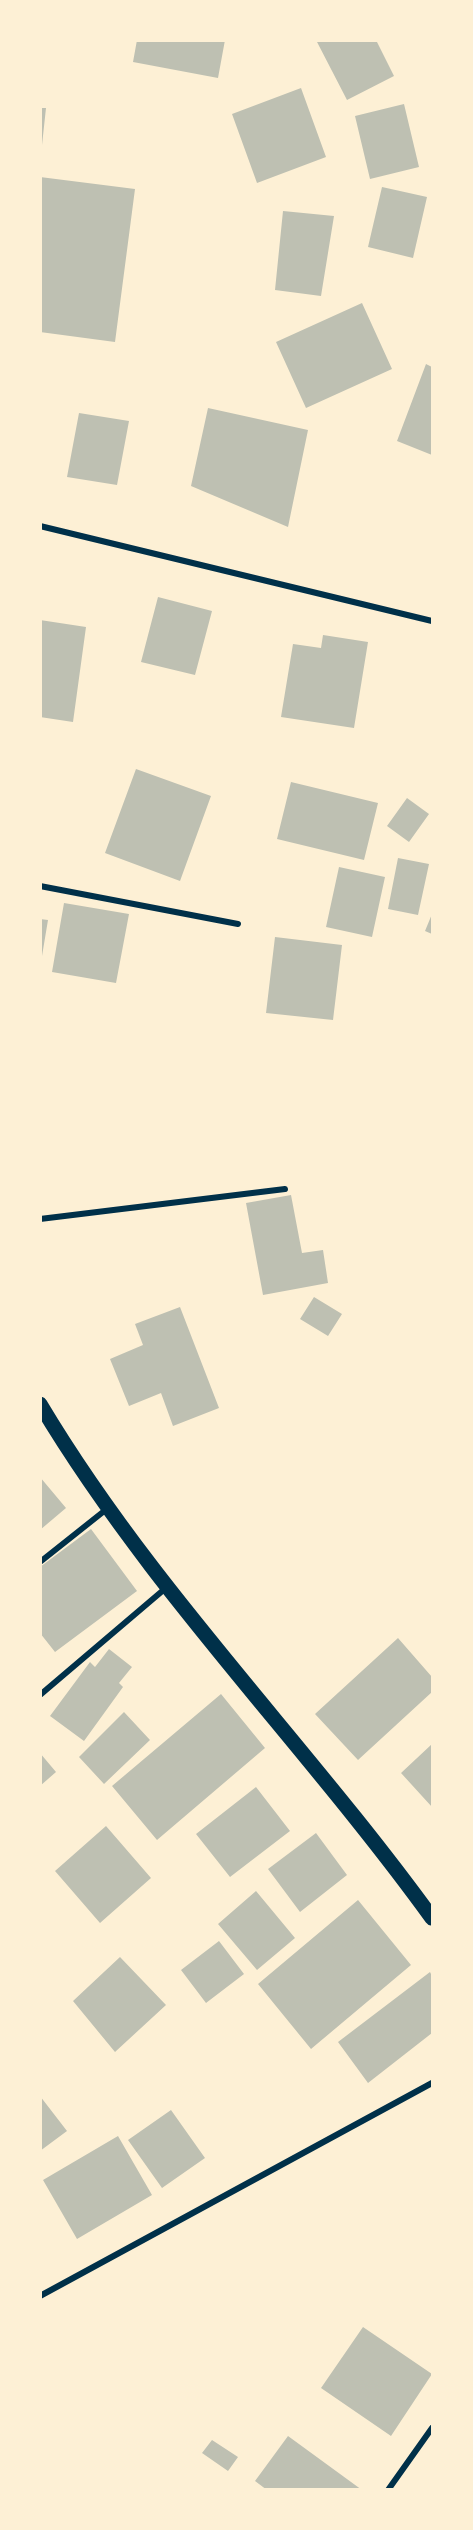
<!DOCTYPE html>
<style>
body{margin:0}
#map{position:relative;width:473px;height:2530px;overflow:hidden;background:#fdf0d5;font-family:Lora,serif}
canvas{display:block}
.frame{position:absolute;inset:0;border:42px solid #fdf0d5;pointer-events:none}
</style>
<div id="map">
<canvas width="473" height="2530"></canvas>
<div class="frame"></div>
</div>
<script>
const ctx = document.querySelector('canvas').getContext('2d');
ctx.lineJoin = 'round';
function fillPath(path, color) { ctx.fillStyle = color; ctx.fill(path, 'evenodd'); }
function stroke(path, color, width, dash) { ctx.strokeStyle = color; ctx.lineWidth = width; ctx.lineCap = dash ? 'butt' : 'round'; ctx.setLineDash(dash || []); ctx.stroke(path); }
const building = new Path2D(`
 M137,40H225L218,78L133,62Z
 M316,40H376L394,76L347,100Z
 M301,88L326,157L257,183L232,114Z
 M404,104L419,167L370,179L355,116Z
 M40,108H46L42,145H40Z
 M40,177L135,189L115,342L40,332Z
 M382,187L427,197L413,258L368,247Z
 M283,211L334,216L321,296L275,290Z
 M362,303L392,369L306,408L276,342Z
 M426,364L432,367V455L397,441Z
 M208,408L308,430L288,527L191,486Z
 M79,413L129,421L117,485L67,477Z
 M158,597L212,611L195,675L141,662Z
 M40,620L86,627L73,722L40,717Z
 M323,635L368,642L354,728L281,717L293,644L321,648Z
 M136,769L211,796L180,881L105,853Z
 M291,782L378,803L364,860L277,839Z
 M407,798L429,814L409,842L387,826Z
 M398,858L429,864L418,915L388,909Z
 M339,867L385,877L372,937L326,927Z
 M64,903L129,914L116,983L52,972Z
 M432,914V934L425,931Z
 M40,919L48,920L42,956H40Z
 M275,937L342,945L333,1020L266,1013Z
 M291,1195L302,1253L323,1250L328,1283L263,1295L246,1203Z
 M314,1297L342,1314L328,1336L300,1319Z
 M180,1307L219,1408L173,1426L161,1393L129,1406L110,1359L143,1345L135,1324Z
 M40,1477L66,1508L40,1530Z
 M91,1529L137,1591L55,1652L40,1633V1567Z
 M398,1638L432,1677V1692L358,1760L315,1714Z
 M109,1649L132,1667L119,1683L123,1687L84,1741L50,1716L90,1662L95,1667Z
 M221,1694L265,1748L157,1840L112,1786Z
 M124,1712L150,1740L104,1784L79,1757Z
 M432,1744V1807L401,1773Z
 M40,1753L56,1772L40,1786Z
 M256,1787L290,1831L230,1877L196,1834Z
 M106,1826L151,1878L100,1923L55,1871Z
 M316,1833L347,1875L300,1912L268,1869Z
 M256,1891L295,1938L257,1970L218,1924Z
 M358,1900L411,1965L311,2049L258,1984Z
 M219,1941L244,1974L206,2003L181,1970Z
 M120,1957L166,2005L115,2052L73,2001Z
 M430,1972L432,1976V2033L368,2083L338,2042Z
 M40,2096L67,2131L40,2151Z
 M171,2110L205,2158L162,2188L128,2140Z
 M118,2136L152,2195L77,2239L43,2180Z
 M363,2327L432,2374L391,2436L321,2388Z
 M288,2436L362,2490H267L255,2481Z
 M212,2440L238,2457L228,2471L202,2453Z`);
const minor = new Path2D(`
 M40,526L432,621
 M40,886L238,924
 M40,1219L285,1189
 M40,1562L108,1508
 M40,1695L167,1587
 M40,2296L432,2083
 M388,2490L432,2428`);
const primary = new Path2D(`
 M40,1404C151,1590 306,1744 432,1918`);
fillPath(building, '#bec0b2');
stroke(minor, '#003049', 6);
stroke(primary, '#003049', 15);
</script>
